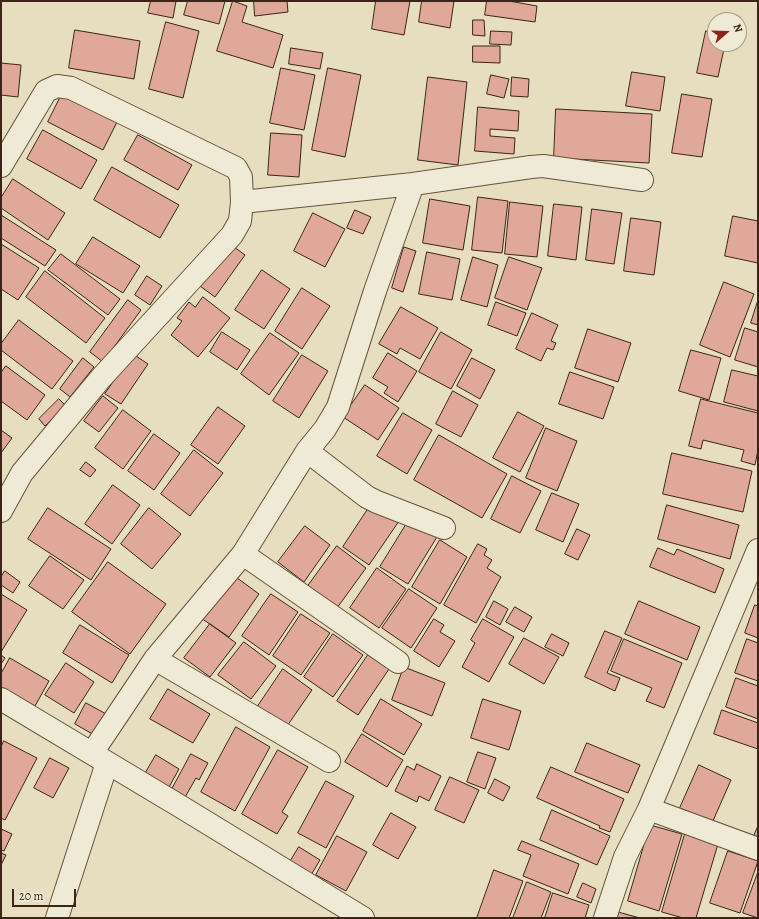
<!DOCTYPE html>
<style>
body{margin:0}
#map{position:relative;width:759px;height:919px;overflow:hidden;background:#e6debf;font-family:Alegreya,serif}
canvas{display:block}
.frame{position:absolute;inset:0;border:2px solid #3c2417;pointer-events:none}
.north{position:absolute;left:707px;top:12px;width:40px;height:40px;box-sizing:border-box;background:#efead5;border:1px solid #a79b89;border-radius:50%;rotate:70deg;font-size:11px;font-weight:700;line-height:16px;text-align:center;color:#3c2417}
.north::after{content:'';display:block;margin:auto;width:14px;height:18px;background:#8f2418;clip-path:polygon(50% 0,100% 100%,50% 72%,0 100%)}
.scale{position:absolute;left:12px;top:889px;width:64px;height:18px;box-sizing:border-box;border:2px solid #3c2417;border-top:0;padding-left:5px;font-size:12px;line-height:14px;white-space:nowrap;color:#3c2417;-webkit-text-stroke:3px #efead5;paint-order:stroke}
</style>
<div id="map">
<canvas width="759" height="919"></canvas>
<div class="frame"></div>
<div class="north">N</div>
<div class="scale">20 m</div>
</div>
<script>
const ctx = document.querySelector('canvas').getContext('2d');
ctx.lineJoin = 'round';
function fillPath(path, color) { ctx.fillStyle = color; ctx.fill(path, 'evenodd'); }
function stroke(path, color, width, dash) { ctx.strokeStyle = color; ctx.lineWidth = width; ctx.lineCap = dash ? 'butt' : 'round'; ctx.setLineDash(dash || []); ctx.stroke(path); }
const building = new Path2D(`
 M151,1H176L173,18L148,13Z
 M188,1H225L219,24L184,15Z
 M233,1L247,6L242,22L283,35L273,68L217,51Z
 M254,1H287L288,12L255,16Z
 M376,1H410L404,35L372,29Z
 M422,1H454L450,28L419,22Z
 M487,1H509L537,6L535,22L485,15Z
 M473,20H484L485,36L473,35Z
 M166,22L199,31L183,98L149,89Z
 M75,30L140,41L134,79L69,68Z
 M491,31L512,32L511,45L490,44Z
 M706,31L715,33V44H725L718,77L697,73Z
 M473,46H500V63L473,62Z
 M291,48L323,53L320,69L289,64Z
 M1,63L21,65L18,97L1,95Z
 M281,68L315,75L304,130L270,123Z
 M328,68L361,75L345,157L312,150Z
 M632,72L665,77L660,111L626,106Z
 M491,75L509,79L504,98L487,94Z
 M428,77L467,82L458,165L418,160Z
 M512,77L529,79L528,97L511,96Z
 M62,94L117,122L103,150L48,122Z
 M682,94L712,99L702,157L672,153Z
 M478,107L519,111L518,131L490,129V136L515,138L514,154L475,151Z
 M556,109L652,114L649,163L554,158Z
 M43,130L97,160L81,189L27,159Z
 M271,133L302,135L299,177L268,175Z
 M138,135L192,165L178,190L124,160Z
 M112,167L179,205L160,238L94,200Z
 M13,179L65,213L48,240L1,208V198Z
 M478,197L508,201L502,253L472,250Z
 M430,199L470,206L463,250L423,243Z
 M510,202L543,206L537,257L505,254Z
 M554,204L582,207L576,260L548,256Z
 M592,209L622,213L614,264L586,260Z
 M355,210L371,217L363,234L347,228Z
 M313,213L345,229L325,267L294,251Z
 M1,215L56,250L45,266L1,238Z
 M733,216L758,221V263L725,256Z
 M631,218L661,222L654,275L624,271Z
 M93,237L140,266L123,293L76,264Z
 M1,244L39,268L18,300L1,289Z
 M230,244L245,255L215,297L200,286Z
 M404,247L416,251L403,292L392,288Z
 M427,252L460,259L452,300L419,294Z
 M61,254L120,299L108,315L48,270Z
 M473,257L498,265L487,307L461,300Z
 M509,257L542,268L527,310L495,298Z
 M262,270L290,289L264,329L235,310Z
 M45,271L105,318L86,343L26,297Z
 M147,276L162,286L150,305L135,295Z
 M724,282L754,294L730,357L700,345Z
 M302,288L330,306L302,349L275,331Z
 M203,297L230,318L198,357L171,335L182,321L177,318L189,302L195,307Z
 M128,300L141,310L103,362L90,352Z
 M758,300V325L751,323Z
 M496,302L526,313L517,336L488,325Z
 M401,307L438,328L420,359L400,348L397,354L379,344Z
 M532,313L558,325L551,341L556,343L553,350L547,348L541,361L516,349Z
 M19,320L73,361L52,389L1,350V344Z
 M745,328L758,332V367L735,360Z
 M588,329L631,343L618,382L575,368Z
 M222,332L250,350L237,370L210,352Z
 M441,332L472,350L451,389L419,372Z
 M270,333L299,353L269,395L241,374Z
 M691,350L721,358L709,400L679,391Z
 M388,353L417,371L398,402L384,393L388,387L373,378Z
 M133,354L148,364L121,404L105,394Z
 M302,355L328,371L299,418L273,401Z
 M83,358L94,367L70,397L60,389Z
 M472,358L495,370L480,399L457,386Z
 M6,366L45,395L27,420L1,401V373Z
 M732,370L758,376V411L724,402Z
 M570,372L614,387L603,419L559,404Z
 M365,385L399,408L378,440L343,417Z
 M453,391L478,405L461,437L436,424Z
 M103,396L118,408L99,432L84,421Z
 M59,399L66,406L45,426L39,419Z
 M701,399L758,413V450L755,465L741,461L744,450L703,440L701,449L689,446Z
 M218,407L245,426L218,464L191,445Z
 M123,410L151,431L123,469L95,448Z
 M518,412L544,426L520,472L493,458Z
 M403,413L432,430L407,474L377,456Z
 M546,428L577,441L557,491L526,478Z
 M1,430L12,438L1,453Z
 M154,434L180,453L154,490L128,471Z
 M439,435L507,474L482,518L414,480Z
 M194,450L223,473L190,516L161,494Z
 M672,453L752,471L743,512L663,494Z
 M86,462L96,470L90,477L80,470Z
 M512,476L541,491L520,533L491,519Z
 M113,485L140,505L112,544L85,524Z
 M552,493L579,504L563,542L536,530Z
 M372,503L399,521L369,565L343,547Z
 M667,505L739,525L730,559L658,539Z
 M48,508L111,549L91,580L28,539Z
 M149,508L181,534L152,569L121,544Z
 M409,520L437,537L408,584L380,567Z
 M305,526L330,545L304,582L278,562Z
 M577,529L590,535L578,560L565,554Z
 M440,540L467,557L440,604L412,587Z
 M478,544L487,549L484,555L492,560L487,568L501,577L476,623L444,605Z
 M337,546L366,568L337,608L308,586Z
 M658,548L674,555L677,549L724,569L715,593L650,567Z
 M50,556L84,580L63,609L29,586Z
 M108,562L166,604L130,654L72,612Z
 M377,568L406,589L379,628L350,608Z
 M5,571L20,582L13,593L1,585V577Z
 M229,572L259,594L229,637L198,616Z
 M409,589L437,608L411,648L382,628Z
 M1,594L27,610L1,652Z
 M271,594L298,612L269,655L242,636Z
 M494,601L508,609L500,625L486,617Z
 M639,601L700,627L687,660L625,634Z
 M755,605L758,606V638L745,633Z
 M515,607L532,617L524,632L506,622Z
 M301,614L330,633L301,675L273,656Z
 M434,619L444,625L440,632L455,641L439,667L414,651Z
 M483,619L514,637L489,682L462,667L475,643L471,640Z
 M210,624L236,643L210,677L184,658Z
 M80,625L129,655L112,683L63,653Z
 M605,631L622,638L607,673L620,678L615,691L585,677Z
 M333,634L363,655L333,697L304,677Z
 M552,634L569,643L563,656L545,647Z
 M524,638L559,657L544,684L509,664Z
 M624,639L682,663L664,708L646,701L652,688L611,671Z
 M747,639L758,643V681L735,673Z
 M244,642L276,666L251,699L218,675Z
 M1,655L5,658L1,664Z
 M368,655L389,669L358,715L337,701Z
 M10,658L49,681L35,706L1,687V674Z
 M66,663L94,682L74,713L45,695Z
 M404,667L445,683L432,716L392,700Z
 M283,669L312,690L285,729L256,709Z
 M736,678L758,686V719L726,707Z
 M168,689L210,714L193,743L150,719Z
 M381,699L422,724L404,755L363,731Z
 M483,699L521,711L509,750L471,738Z
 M86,703L108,715L96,736L75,724Z
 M722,710L758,723V749L714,734Z
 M236,727L270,747L235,811L201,792Z
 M362,734L403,760L387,787L345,762Z
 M4,741L37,758L5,820L1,818V747Z
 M587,743L640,765L628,793L575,772Z
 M278,750L308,767L282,812L288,816L277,834L242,814Z
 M478,752L496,758L485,789L467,782Z
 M191,754L208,763L199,780L196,778L184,799L171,791Z
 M156,755L179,769L169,787L145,774Z
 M50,758L69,768L53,798L34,788Z
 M417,764L441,776L429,801L419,796L417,802L395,791L407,766L414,770Z
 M699,765L731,780L712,823L680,808Z
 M551,767L624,799L610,832L599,828L600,826L537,798Z
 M450,777L479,790L464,823L435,810Z
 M495,779L510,787L503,801L488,793Z
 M326,781L354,796L326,848L298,833Z
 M552,810L610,836L597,865L540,840Z
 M391,813L416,827L398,859L373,845Z
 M650,825L682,834L659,911L628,901Z
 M758,826V838L754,836Z
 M1,829L12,834L4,851L1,850Z
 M685,834L718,844L696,918H683L662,912Z
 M337,836L367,852L346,891L316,875Z
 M522,841L579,864L568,894L523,876L531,855L518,850Z
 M299,847L320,860L311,875L290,862Z
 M728,851L758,861L740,913L710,903Z
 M1,853L6,855L1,865Z
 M494,870L523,881L509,918H477Z
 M758,872V918L743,913Z
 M527,882L551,892L541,918H513Z
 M583,883L596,889L591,903L577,897Z
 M553,893L589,905L585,918H545Z
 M618,912L640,918H617Z`);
const minor = new Path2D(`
 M1,166L46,91L57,86L71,88L236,168L241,177L242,202L240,221L232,235L101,378L22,473L1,511
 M242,202L413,184L531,167L543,166L642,180
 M307,451L367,497L377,502L444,528
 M243,554L398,662
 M155,659L329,761
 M1,699L183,808L363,918
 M92,753L155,659L243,554L307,451L325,429L338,407L375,291L413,184
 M649,809L758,849
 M57,918L107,763
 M605,918L625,857L649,809L758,550`);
fillPath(building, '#dfa899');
stroke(building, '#3c2417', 1);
stroke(minor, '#665241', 24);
stroke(minor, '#efead5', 22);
</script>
